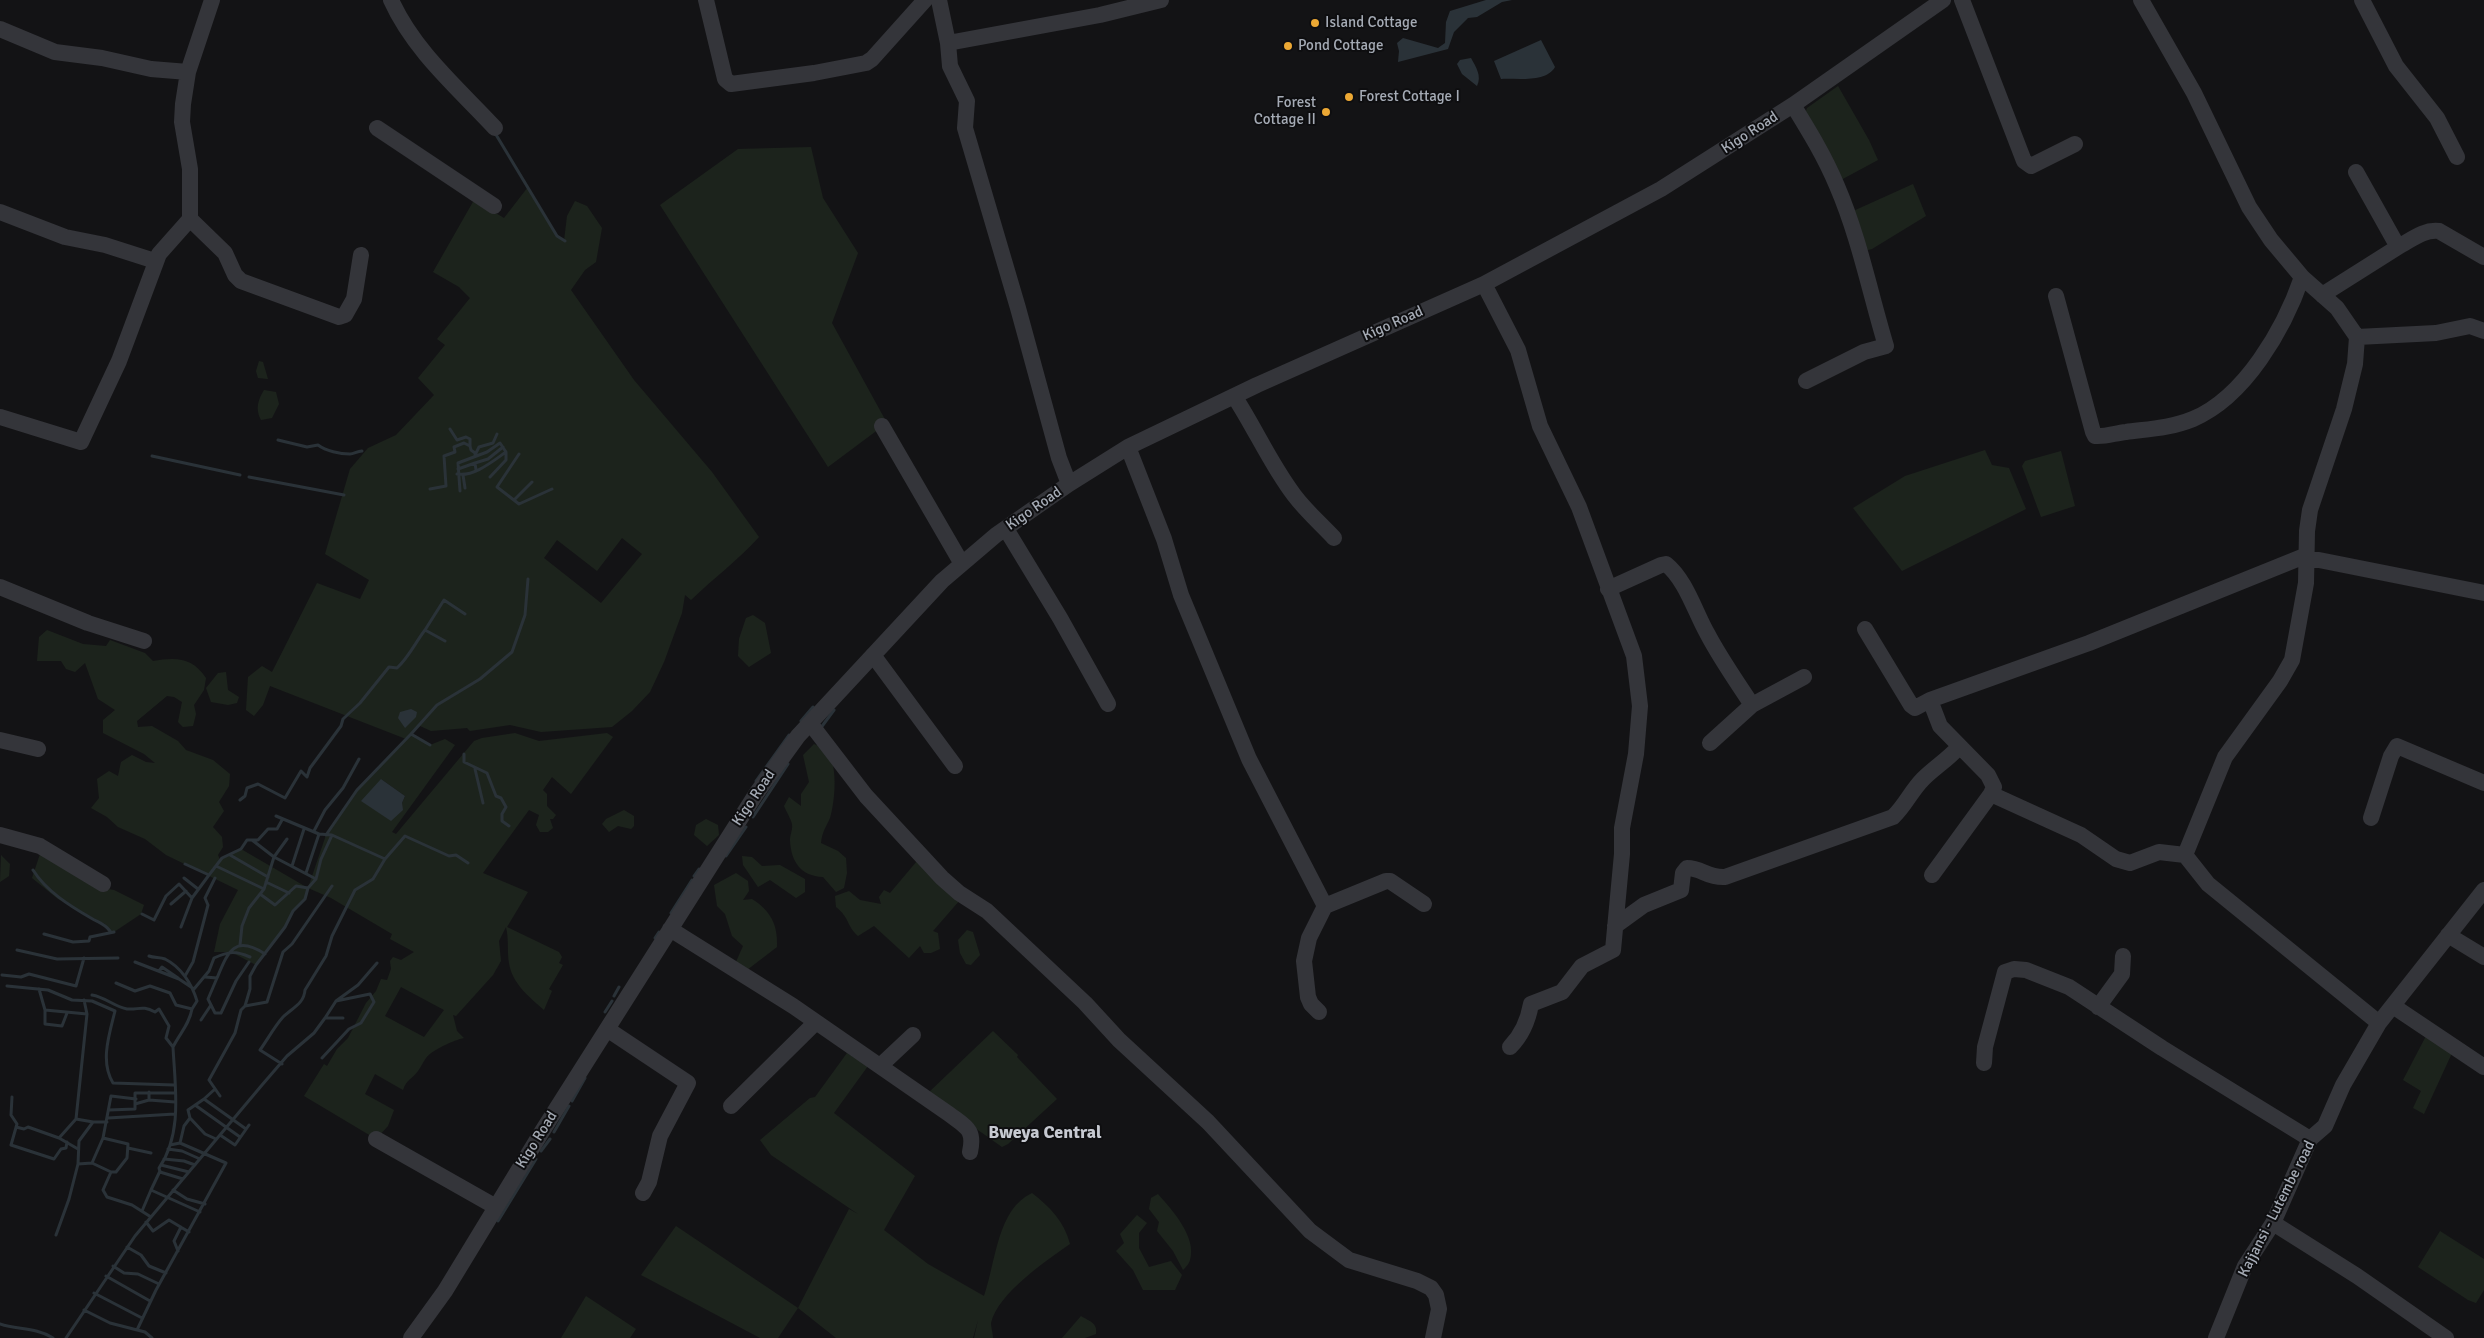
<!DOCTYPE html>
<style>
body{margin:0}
canvas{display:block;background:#131315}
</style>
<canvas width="2484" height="1338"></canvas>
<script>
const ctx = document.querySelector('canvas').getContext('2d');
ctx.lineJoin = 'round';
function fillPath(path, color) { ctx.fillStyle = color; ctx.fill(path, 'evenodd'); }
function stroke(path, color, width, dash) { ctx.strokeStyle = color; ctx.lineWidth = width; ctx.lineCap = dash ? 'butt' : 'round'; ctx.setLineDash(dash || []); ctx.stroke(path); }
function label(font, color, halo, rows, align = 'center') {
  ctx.font = font + ' Signika,sans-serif'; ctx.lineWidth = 4; ctx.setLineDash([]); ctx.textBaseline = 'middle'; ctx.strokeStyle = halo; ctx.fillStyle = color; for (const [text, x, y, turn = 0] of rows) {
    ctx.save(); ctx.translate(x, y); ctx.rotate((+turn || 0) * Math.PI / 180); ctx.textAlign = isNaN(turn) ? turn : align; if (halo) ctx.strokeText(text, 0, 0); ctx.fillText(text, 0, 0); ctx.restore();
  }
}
const green = new Path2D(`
 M1838,86L1869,140L1878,160L1839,181L1805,114L1807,108Z
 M811,147L823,198L858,253L832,323L887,423L828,467L660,205L738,149Z
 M1913,184L1926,216L1872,249L1864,251L1851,212Z
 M528,187L557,236L564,241L567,216L575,201L587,206L602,228L596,262L585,270L571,290L634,380L712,472L759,537C738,560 714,578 691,600L685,595L682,613L664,662L650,692L632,711L612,727L541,732L510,725L470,731L467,728L431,731L420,726L411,734L430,745L445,739L455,745L392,832L396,834L474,741L482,738L515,733L539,741L607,733L613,737L571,794L552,777L543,790L547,794V806L556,815L553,819H550L553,828L548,832H540L536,825L539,815L529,810L483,873L528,892L507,927L559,952L562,957L559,963L563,965L549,989L552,991L544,1010C529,997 512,983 509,963C507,951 509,939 506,927L499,941L501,961L493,975L456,1016L453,1015L457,1031L464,1038C454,1040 432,1050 426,1058C423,1062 421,1067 418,1071C412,1079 406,1080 403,1090L375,1074L365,1094L394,1110L388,1126L376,1139L304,1096L324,1064L327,1066L337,1049L348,1038L366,1003L376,991L381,979L387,980L391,969L390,961L393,957L401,960L414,952L390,939L392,934L331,898L308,888L305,899L293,911L285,927L256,965L231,952H214L220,924L238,890L166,855L145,839L118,827L107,817L91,808L99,798L97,779L109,771L118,776L121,762L132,755L146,762L155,763L144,754L103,733V720L115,710L98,699L85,663L75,672L66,669L61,661H37L39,637L47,630L83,644L106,646L110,640L145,653L153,661C176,657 192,657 206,678L204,690L194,705L196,714L193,726L183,727L178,722L182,702L174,697L167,696L137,721L138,727L152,726L178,741L186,750L213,760L230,774L229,786L219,802L224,811L213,827L222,837L223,847L218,855L220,860L241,849L308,888L326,835L357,790L406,739L270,686L263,705L254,716L246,710L248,677L262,666L272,672L317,583L360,599L369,580L325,554L350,469L368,448L396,435L434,395L418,378L445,345L437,339L470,298L459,287L433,272L474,200L504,218ZM622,538L642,554L601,603L544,558L557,540L597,571ZM381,779L405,796L402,803ZM401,987L444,1010L424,1037L385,1016Z
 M259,361L263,362L268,379L258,378L256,371Z
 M264,390L276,392L279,404L272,418L261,420C255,409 258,400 264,390Z
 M1985,450L1992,465L2009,468L2026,509L1902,571L1853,508L1905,476Z
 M2061,451L2075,506L2041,517L2022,466L2025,461Z
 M753,615L765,623L771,653L749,667L738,656L739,639L746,618Z
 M226,672L228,690L239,697L237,703L228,705L211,702L206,688L218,673Z
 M814,744C818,746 822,747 825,750C839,761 835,802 830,818C826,827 822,832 821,843L838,851L846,858L847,873L844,888L836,892L823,877C801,876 791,862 790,840C790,835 793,829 792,824C791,819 786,811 784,806L789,797L801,806V794L809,782L803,755Z
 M624,810L634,816V826L631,829L618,826L609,832L602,824L606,819Z
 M706,819L718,825L719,835L707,846L694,835L696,825Z
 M41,851L102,888L114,890L144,905L141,914L114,932L110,931L105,924L58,899L32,878Z
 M1,855L10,864L9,876L0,882Z
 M742,856L752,857L762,866L780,865L805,879V892L796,898L770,880L758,887L743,865Z
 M917,861L960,900L933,931L938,933L940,949L931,953H924L920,946L909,958L874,926L858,936C846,925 850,918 836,907L835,896L849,891L860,900L881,904L879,897L884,890L890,893Z
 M736,873L748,881L749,891L743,900L752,899C771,911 778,925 777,947L747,970L735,964L743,946L732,936L725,914L717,906L714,885Z
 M967,930L973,932L980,955L971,965L966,964L960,953L958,940Z
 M993,1031L1018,1055L1017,1057L1057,1099L1008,1144L1002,1147L927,1094Z
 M2426,1036L2452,1053L2424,1114L2413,1108L2421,1091L2403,1080Z
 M847,1053L868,1066L834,1113L915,1176L884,1230L928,1264L984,1296C996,1262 997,1209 1032,1193C1050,1207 1064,1221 1070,1244C1046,1261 998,1293 991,1323C991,1327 993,1334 993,1338H974L978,1320L973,1338H836L798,1308L778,1338H760L641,1275L676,1226L798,1308L849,1209L858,1214L771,1155L760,1140L810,1098L815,1097Z
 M1158,1194C1172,1210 1197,1237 1190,1260C1189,1264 1185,1268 1183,1270L1173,1251L1157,1231L1159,1222L1149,1209L1151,1198Z
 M1137,1215L1147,1223L1139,1233V1248L1149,1267L1171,1261L1182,1275L1175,1290H1143L1133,1270L1116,1251L1124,1243L1120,1234Z
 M2440,1231L2484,1259V1290L2476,1303L2468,1300L2418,1267Z
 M586,1296L636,1329L630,1338H561Z
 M1081,1316C1089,1321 1098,1323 1096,1334L1085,1338H1062Z`);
const water = new Path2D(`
 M1486,0H1512L1502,2L1477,17L1468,18L1454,32L1448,49L1398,62L1399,51L1397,43L1403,38L1438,48L1445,43L1446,22L1450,11Z
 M1541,40L1555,67C1546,83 1518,78 1501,79L1494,61Z
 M1471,58C1476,67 1482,76 1477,86L1462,74L1457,64L1460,60Z
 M411,709L417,712L416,717L405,728L398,718L400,712Z
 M381,779L405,796L402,803L403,810L391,821L361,801Z`);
const stream = new Path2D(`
 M495,133L557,236L565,241
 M450,429L457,440L466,437L470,439V446
 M278,440L307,447L318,445C326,451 340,454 350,454C354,454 357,451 362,451
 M519,454L497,487L519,504L552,489
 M475,455L479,447L493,443L497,434
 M152,456L240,475
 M458,469L475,463
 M476,470L475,463L488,459L503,447
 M457,474C474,477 493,461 506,452L500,443L487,452L458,463L460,491
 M463,475L465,488
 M249,477L344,495
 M490,477L506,460V452
 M430,489L446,486L444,456L455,452L454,447L464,443L470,446L471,450L475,453
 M514,500L532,482
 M425,630L444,600L465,614
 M801,721L813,707
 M820,729L834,710
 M411,734L437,705L480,679L512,652L525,615L528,579
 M464,754V762L487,773L496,796L501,798L506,807L502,814V821L509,826
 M475,769L483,803
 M756,781L789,735
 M240,800L245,796L247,788L258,784L285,798L301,771L307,777L310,768L341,726L343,719L360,703L389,667L397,668C409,657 415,643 425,630L445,641
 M276,816L319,834L332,835L385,859
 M753,817L788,764
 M314,831L325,810L343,788L359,759
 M326,835L357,790L411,734L430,745
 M230,855L268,877
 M726,856L746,827
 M185,864L209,875L192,898
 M216,866L264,889
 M292,866L304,829
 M33,870C46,891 70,906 91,918C99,923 104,923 110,931
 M306,873L319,834
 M209,875L222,858L241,849L247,840H258L268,829H277L282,820
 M694,876L699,869
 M184,878L198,889
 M316,879L321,859L332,835
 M266,882L289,893
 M260,894L275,905L296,886L308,888
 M171,904L186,891
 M671,913L692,880
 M142,914L154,920L166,896L179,884L192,898L181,927
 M44,934L73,942L89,941L90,937L114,932
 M655,938L659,932
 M240,945L242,926L249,908L264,889L274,857L287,839
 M17,950L57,959L118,958
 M135,962L179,979L194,989L209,971L214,958C229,951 236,951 250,957
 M159,971L162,967L178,978
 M2,975L21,977L29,974L76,986L84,958
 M185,976L193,962L208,905L205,898L215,878
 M205,977L217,978C228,952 234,934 265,954
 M217,978L208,999L215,1013H221L236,981L249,962
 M116,983L135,991L150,986L170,993L176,1005L192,1009L197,1001C192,984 181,967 165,959C160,957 154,958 149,956
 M7,986L48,990L72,1000L92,1001L115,1011C109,1035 100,1062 113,1083L174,1085
 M39,989L45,1010V1024L62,1026L67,1013
 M92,995C105,997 115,1007 127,1009C139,1010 142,1005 155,1012L159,1009L169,1026L166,1038L173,1047C175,1087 183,1133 159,1168L160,1172L183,1179
 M614,996L619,987
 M245,1006L250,989V976L256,965L285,927L293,911L305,899L308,888L316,879L274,857L252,840
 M45,1010L87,1014L84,1000
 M605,1012L612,1001
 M325,1018L336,1001L358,985L377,963
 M201,1020L211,1005
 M173,1047C180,1033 189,1025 192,1009
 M322,1058L349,1029L361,1023L374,1002L370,994L336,1001
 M282,1064L260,1050C268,1039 274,1027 283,1017C292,1008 304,1004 305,990L326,956L332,936L355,890L373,879L385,859L405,836L449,856L456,855L468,863
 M215,1089L204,1099L246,1129
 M220,1096L209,1080L235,1033L241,1010L245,1006L267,1002L283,952L292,944L332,886
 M12,1097L11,1115L17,1124L11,1145L54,1159L61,1149L66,1148L67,1142
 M149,1100L175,1102
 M572,1101L585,1078
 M135,1104L149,1100V1092
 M195,1105L240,1137
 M109,1110L135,1109V1093H175
 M108,1118L175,1114
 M190,1118L205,1134L216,1139
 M76,1119L87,1014
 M107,1122H93L79,1141L78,1164L92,1163L111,1172L103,1190L107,1197L132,1205L151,1217
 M16,1127L24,1129L28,1127L59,1138
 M554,1132L569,1106
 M220,1135L235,1145L249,1125
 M103,1138L128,1144L127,1158L116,1172H111
 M180,1143L184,1126L190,1118L188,1110L204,1099
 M128,1148L151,1153
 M78,1149L59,1138L76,1119L93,1122
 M168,1149L182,1151L200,1159
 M541,1151L550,1139
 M164,1159L184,1161L195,1165
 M92,1163L103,1138L111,1096L136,1099
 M161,1165L189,1172
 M151,1190L160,1171
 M173,1190L187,1199L205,1204
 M142,1211L151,1190L200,1212
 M498,1221L536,1159
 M146,1222L153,1231L169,1220L189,1232
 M56,1235L69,1199L78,1164
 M127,1247L141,1255L149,1266L166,1273
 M178,1251L174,1241L181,1227
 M113,1266L124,1273L138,1274L159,1284
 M106,1276L150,1301
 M94,1293L142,1318
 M84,1310L110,1323L145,1332L152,1338
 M0,1324C17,1330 36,1327 53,1338
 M137,1330L156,1290L226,1163L180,1143L170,1145
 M66,1338L135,1236L262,1085L287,1056L314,1033L325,1018H343`);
const minor = new Path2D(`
 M391,0C414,51 458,88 495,128
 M706,0L725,79L731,84L814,73L866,63L872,59L925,0
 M939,0L948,43L1100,15L1161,0
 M1962,0L2024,161L2031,166L2075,144
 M2141,0L2194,93L2249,207L2271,240L2302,277L2337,308L2357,337L2436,333L2470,326L2484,331
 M2362,0L2396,66L2437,118L2457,157
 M0,29L55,52L102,58L151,69L188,72
 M948,43L950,66L967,101L965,128L1018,308L1059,458L1069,484
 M1793,105C1809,131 1825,157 1837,186C1859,237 1870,293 1886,346L1864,352L1806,381
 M377,128L494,206
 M0,212L65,237L105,245L155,261
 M190,219L225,253L235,275L241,281L339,317L345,315L354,299L361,255
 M2398,247C2411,240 2424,229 2439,231L2484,257
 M1484,284L1518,350L1540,426L1579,507L1634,656L1640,706L1636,754L1622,828V854L1613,950L1582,966L1562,992L1531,1004C1528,1021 1522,1035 1510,1047
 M2322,295L2398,247L2356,172
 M2056,296L2093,432L2095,436C2106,437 2115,433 2126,432C2148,429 2171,428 2193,419C2245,397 2284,329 2302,277
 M1234,396C1255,428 1271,465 1294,495C1306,511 1321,524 1334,538
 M0,417L81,442L119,361L159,254L190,219V169L182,122L183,104L188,72L212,0
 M882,426L962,564
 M1128,447L1164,539L1181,595L1249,759L1325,906L1386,881H1390L1424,904
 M1006,529L1060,618L1108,704
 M2307,555L2089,643L1930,700L1940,726L1988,775L1994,787L1991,794L2081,835L2116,859L2130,863L2159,852L2185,855L2208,884L2379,1023
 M2308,560H2319L2484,593
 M0,587L88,623L144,641
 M1608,589L1661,565L1666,564C1686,580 1695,612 1707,633C1720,658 1737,682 1752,705
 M1865,629L1911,705L1915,708L1930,700
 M873,655L955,766
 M810,723L866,796L942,878L959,893L987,911L1085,1003L1119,1040L1208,1122L1310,1231L1349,1260L1417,1281L1431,1288L1436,1295L1439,1309L1433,1338
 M0,740L38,749
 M1710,743L1752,705L1804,677
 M2371,818L2391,756L2397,746L2484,783
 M0,835L40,846L103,884
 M2185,855L2225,757L2280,681L2292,660L2306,583L2307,531L2310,510L2344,409L2355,364L2357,337
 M1932,875L1991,794
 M1615,926L1644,905L1681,890L1683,873L1687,868C1702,868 1707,878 1725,877L1893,817C1905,806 1911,791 1923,779C1934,768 1947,760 1958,748
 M670,929L793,1006L949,1114C966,1127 975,1129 970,1152
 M2448,935L2484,957
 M2393,1006L2484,1067
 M2098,1007L2122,974L2123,956
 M1319,1012L1311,1004L1308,997L1304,961L1309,938L1325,906
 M607,1029L688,1083L660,1136L649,1182L643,1193
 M1984,1063L1985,1047L2005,972L2014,969L2026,970L2069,987L2162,1048L2310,1139
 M880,1066L913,1035
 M731,1106L816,1022
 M376,1139L496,1207
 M2273,1223L2357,1276L2446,1338
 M411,1338L445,1291L543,1130L756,794L798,736L942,581L996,535L1069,484L1128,447L1257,385L1484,284L1661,189L1793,105L1943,0
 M2216,1338L2245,1266L2273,1223L2310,1139L2325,1126L2343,1085L2379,1023L2484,890`);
const markers = [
 [1315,23,5,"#eca834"],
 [1288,46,5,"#eca834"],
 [1349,97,5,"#eca834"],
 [1326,112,5,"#eca834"]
];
const poiNames = [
 ["Island Cottage",1325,23],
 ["Pond Cottage",1298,46],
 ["Forest Cottage I",1359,97],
 ["Forest",1316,103,"right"],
 ["Cottage II",1316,120,"right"]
];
const streetNames = [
 ["Kigo Road",1750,133,-33],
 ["Kigo Road",1393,324,-24],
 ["Kigo Road",1034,509,-35],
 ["Kigo Road",754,798,-56],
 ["Kigo Road",537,1140,-58],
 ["Kajjansi - Lutembe road",2277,1209,-63]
];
const quarterNames = [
 ["Bweya Central",1045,1133]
];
fillPath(green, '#1c231c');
fillPath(water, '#2a3238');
stroke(stream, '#2a3238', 3);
stroke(minor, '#34353a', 16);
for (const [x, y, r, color] of markers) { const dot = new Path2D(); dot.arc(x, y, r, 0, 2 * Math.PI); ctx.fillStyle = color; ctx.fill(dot); stroke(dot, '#0e0e10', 2); }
label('15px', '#a5abb5', '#0e0e10', poiNames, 'left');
label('15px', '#a5abb5', '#0e0e10', streetNames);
label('bold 18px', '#c6c9d1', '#0e0e10', quarterNames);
</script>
